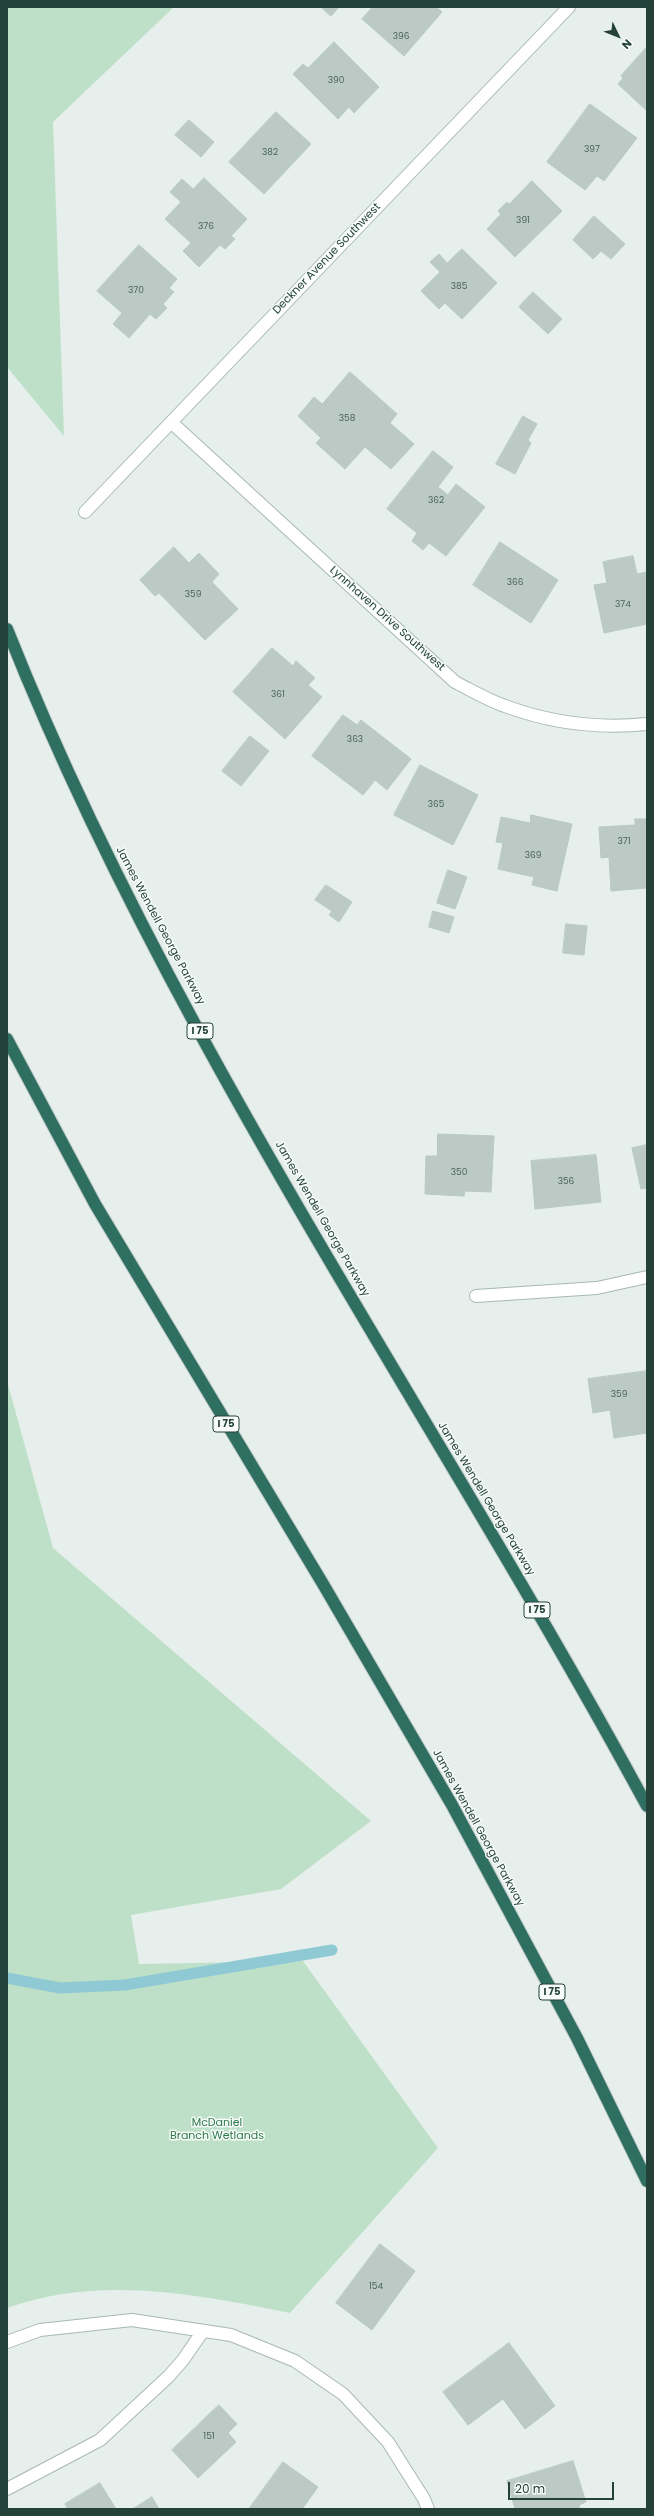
<!DOCTYPE html>
<style>
body{margin:0}
#map{position:relative;width:654px;height:2516px;overflow:hidden;background:#e6efeb;font-family:Poppins,sans-serif}
canvas{display:block}
.frame{position:absolute;inset:0;border:8px solid #24423a;pointer-events:none}
.north{position:absolute;left:598px;top:16px;width:40px;height:40px;-webkit-text-stroke:3px #f7fbf9;paint-order:stroke;rotate:133deg;font-size:11px;font-weight:700;line-height:16px;text-align:center;color:#24423a}
.north::after{content:'';display:block;margin:auto;width:14px;height:18px;background:#24423a;clip-path:polygon(50% 0,100% 100%,50% 72%,0 100%)}
.scale{position:absolute;left:508px;top:2482px;width:106px;height:18px;box-sizing:border-box;border:2px solid #24423a;border-top:0;padding-left:5px;font-size:12px;line-height:14px;white-space:nowrap;color:#24423a;-webkit-text-stroke:3px #f7fbf9;paint-order:stroke}
</style>
<div id="map">
<canvas width="654" height="2516"></canvas>
<div class="frame"></div>
<div class="north">N</div>
<div class="scale">20 m</div>
</div>
<script>
const ctx = document.querySelector('canvas').getContext('2d');
ctx.lineJoin = 'round';
function fillPath(path, color) { ctx.fillStyle = color; ctx.fill(path, 'evenodd'); }
function stroke(path, color, width, dash) { ctx.strokeStyle = color; ctx.lineWidth = width; ctx.lineCap = dash ? 'butt' : 'round'; ctx.setLineDash(dash || []); ctx.stroke(path); }
function label(font, color, halo, rows, align = 'center') {
  ctx.font = font + ' Poppins,sans-serif'; ctx.lineWidth = 3; ctx.setLineDash([]); ctx.textBaseline = 'middle'; ctx.strokeStyle = halo; ctx.fillStyle = color; for (const [text, x, y, turn = 0] of rows) {
    ctx.save(); ctx.translate(x, y); ctx.rotate((+turn || 0) * Math.PI / 180); ctx.textAlign = isNaN(turn) ? turn : align; if (halo) ctx.strokeText(text, 0, 0); ctx.fillText(text, 0, 0); ctx.restore();
  }
}
const green = new Path2D(`
 M7,7H174L53,122L64,436L7,367Z
 M7,1381L53,1548L371,1821L281,1889L131,1915L139,1964L303,1961L438,2148L290,2313C196,2294 100,2275 7,2308Z`);
const stream = new Path2D(`
 M7,1978L60,1988L125,1985L332,1950`);
const building = new Path2D(`
 M321,7H339L331,16Z
 M373,7H436L442,12L404,56L362,19Z
 M334,42L379,87L354,113L349,107L338,119L293,74L303,64L308,68Z
 M647,47V111L618,84L623,78L621,76Z
 M590,104L637,138L604,181L597,176L585,190L547,162Z
 M276,112L311,144L264,194L229,162Z
 M189,120L214,142L201,157L175,135Z
 M204,178L247,219L231,236L235,239L225,249L220,245L199,267L183,251L191,243L165,219L181,202L170,192L182,179L193,189Z
 M532,181L562,211L515,257L487,229L501,214L498,211L507,202L509,204Z
 M594,216L625,244L611,259L601,251L593,259L573,240Z
 M139,245L177,279L169,288L174,292L163,304L167,308L156,319L150,314L129,338L113,324L122,313L97,291Z
 M462,249L497,283L462,319L445,303L439,309L421,291L440,272L430,262L439,254L447,263Z
 M533,292L562,319L548,334L519,307Z
 M350,372L397,414L390,423L414,444L391,469L365,447L345,469L316,443L321,438L298,416L314,397L322,404Z
 M523,416L537,424L528,440L531,443L515,474L496,464Z
 M433,451L453,467L438,487L448,495L456,484L485,507L446,556L429,543L423,550L412,541L417,533L387,509Z
 M500,542L558,580L531,623L473,585Z
 M174,547L189,563L199,553L219,574L212,582L238,609L205,640L159,593L155,596L140,580Z
 M633,556L637,574L647,572V624L604,633L594,585L607,583L603,562Z
 M272,648L293,666L296,661L315,678L308,685L322,697L285,739L233,692Z
 M343,715L357,725L361,720L411,759L387,790L375,780L363,795L312,756Z
 M250,736L269,751L241,786L222,771Z
 M420,765L478,795L453,845L394,815Z
 M531,815L572,824L557,891L532,885L534,877L498,869L503,843L496,842L501,817L530,823Z
 M635,819H647V888L611,891L609,857L601,858L599,827L635,825Z
 M448,870L467,877L455,909L437,903Z
 M326,885L352,902L339,922L329,915L332,911L315,900Z
 M433,911L454,917L449,933L429,927Z
 M566,924L587,926L584,955L563,953Z
 M438,1134L494,1136L491,1192L465,1191L464,1196L425,1194L426,1156H437Z
 M647,1145V1188L641,1189L632,1148Z
 M596,1155L601,1202L535,1209L531,1161Z
 M647,1371V1433L614,1438L610,1410L593,1413L588,1379Z
 M380,2244L415,2271L372,2330L336,2303Z
 M509,2343L555,2406L525,2429L503,2399L468,2425L443,2392Z
 M219,2405L237,2424L228,2433L236,2442L198,2478L172,2450Z
 M573,2461L586,2502L579,2505L580,2509H515L507,2481Z
 M283,2462L318,2487L302,2509H249Z
 M100,2483L116,2509H68L65,2504Z
 M152,2497L159,2509H133Z`);
const minor = new Path2D(`
 M171,422L455,682C471,690 487,700 505,706C551,723 598,729 647,724
 M85,512L569,7
 M476,1296L597,1288L647,1277
 M7,2342L40,2330L132,2320L231,2335L295,2361L343,2394L388,2442L424,2499L428,2509
 M7,2489L100,2440L169,2376L183,2360L203,2331`);
const motorway = new Path2D(`
 M7,629C172,1045 435,1414 647,1806
 M7,1039L95,1204L323,1584L452,1805L577,2038L647,2181`);
const numberNames = [
 ["396",401,37],
 ["390",336,81],
 ["397",592,150],
 ["382",270,153],
 ["391",523,221],
 ["376",206,227],
 ["385",459,287],
 ["370",136,291],
 ["358",347,419],
 ["362",436,501],
 ["366",515,583],
 ["359",193,595],
 ["374",623,605],
 ["361",278,695],
 ["363",355,740],
 ["365",436,805],
 ["371",624,842],
 ["369",533,856],
 ["350",459,1173],
 ["356",566,1182],
 ["359",619,1395],
 ["154",376,2287],
 ["151",209,2437]
];
const shields = [
 [200,1031,26],
 [226,1424,26],
 [537,1610,26],
 [552,1992,26]
];
const shieldNames = [
 ["I 75",200,1031],
 ["I 75",226,1424],
 ["I 75",537,1610],
 ["I 75",552,1992]
];
const streetNames = [
 ["Deckner Avenue Southwest",327,259,-46],
 ["Lynnhaven Drive Southwest",387,619,42],
 ["James Wendell George Parkway",160,926,62],
 ["James Wendell George Parkway",322,1219,60],
 ["James Wendell George Parkway",486,1499,59],
 ["James Wendell George Parkway",478,1828,61]
];
const parkNames = [
 ["McDaniel",217,2123],
 ["Branch Wetlands",217,2136]
];
fillPath(green, '#bfe0c8');
stroke(stream, '#8ec9d4', 11);
fillPath(building, '#bbcac4');
stroke(building, '#b8c9c2', 1);
stroke(minor, '#a8b8b2', 14);
stroke(motorway, '#c2cac8', 14);
stroke(minor, '#fff', 12);
stroke(motorway, '#2f6f62', 12);
label('9px', '#4a645c', null, numberNames);
for (const [x, y, w] of shields) { const box = new Path2D(); box.roundRect(x - w / 2, y - 8, w, 16, 3); ctx.fillStyle = '#f7fbf9'; ctx.fill(box); stroke(box, '#24423a', 1); }
label('bold 10px', '#24423a', null, shieldNames);
label('11px', '#24423a', '#f7fbf9', streetNames);
label('11px', '#2d7a4b', '#f7fbf9', parkNames);
</script>
